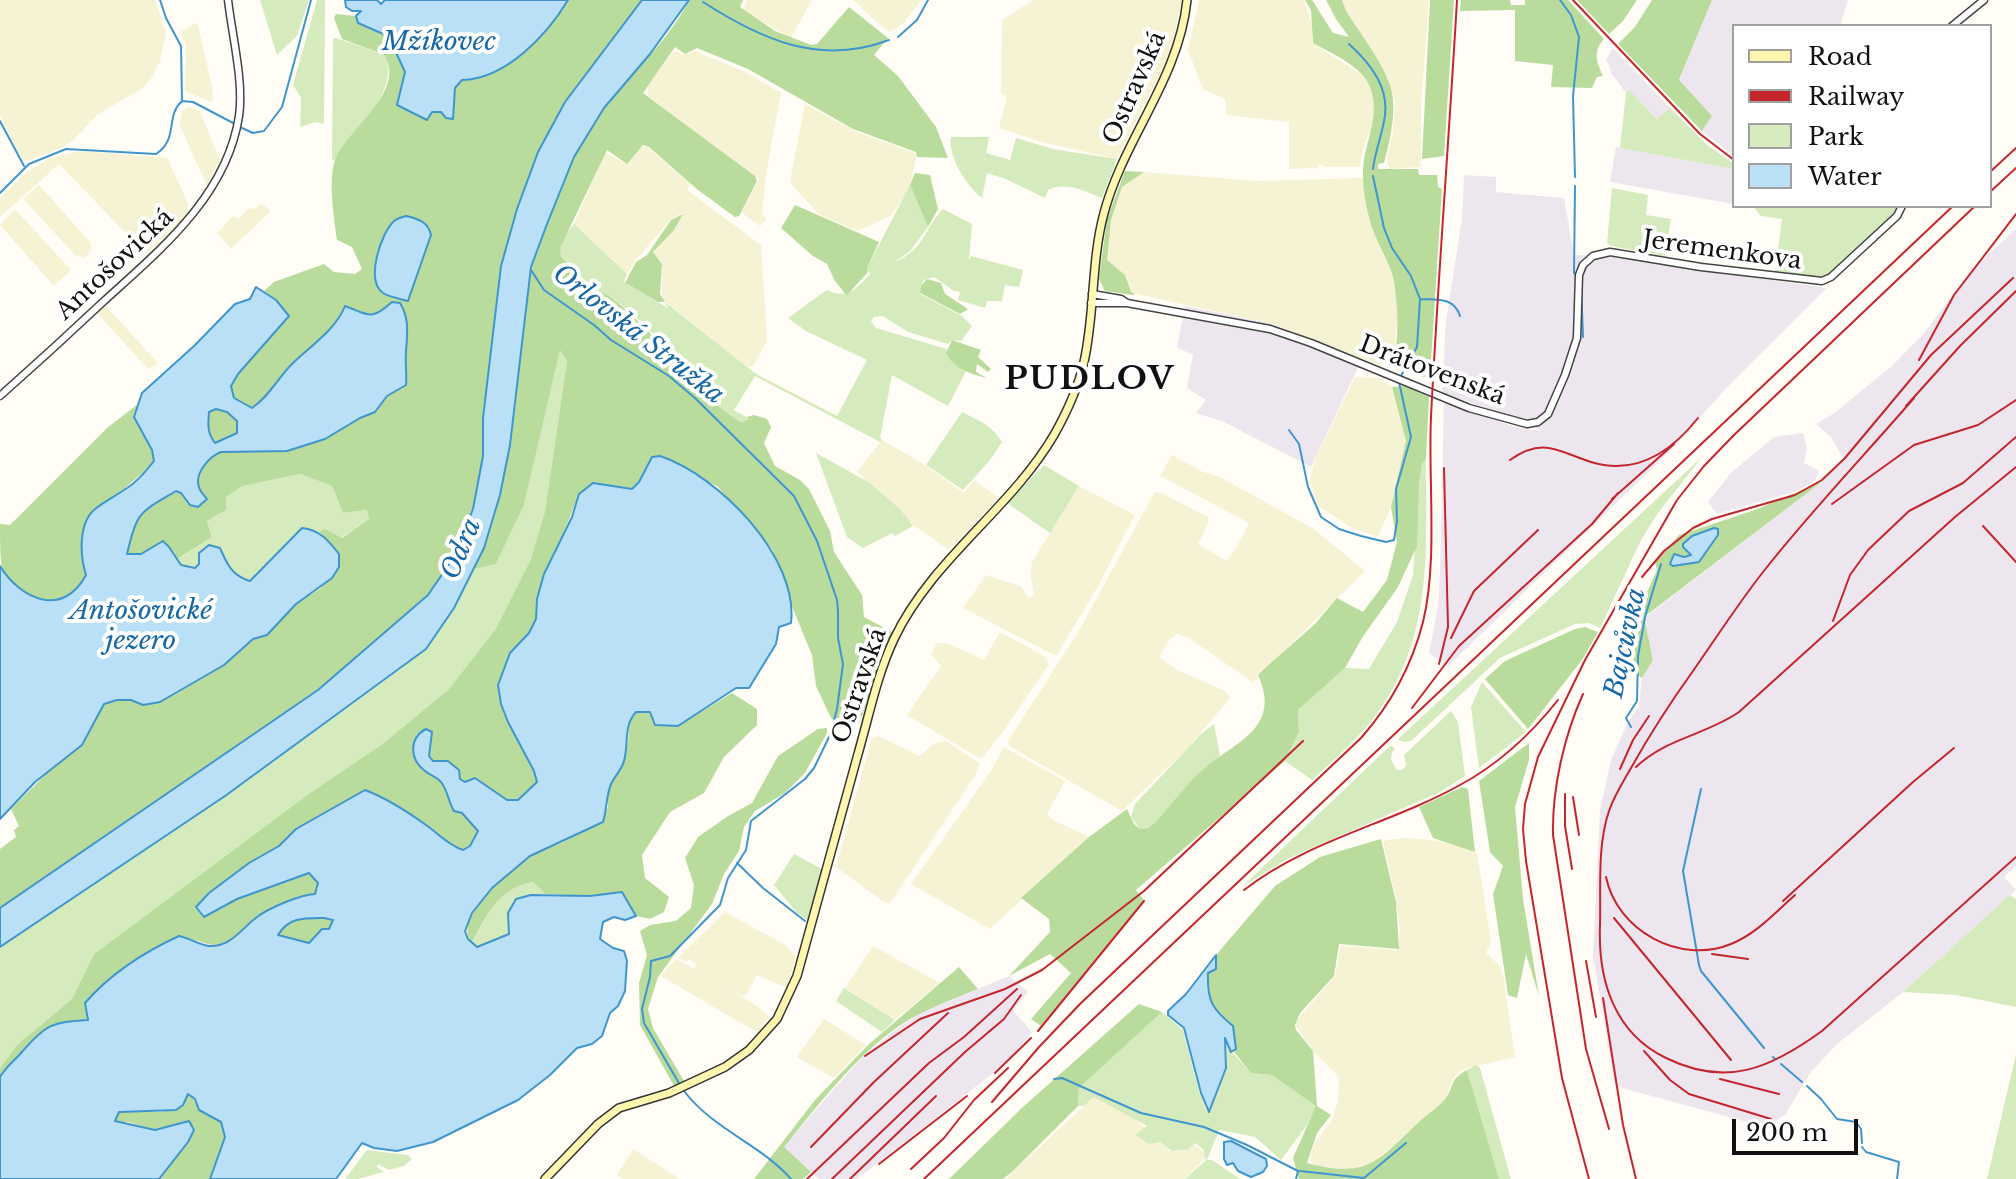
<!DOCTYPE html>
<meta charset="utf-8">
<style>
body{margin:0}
#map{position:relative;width:2016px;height:1179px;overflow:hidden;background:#fffdf5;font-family:"Libre Baskerville",serif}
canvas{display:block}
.legend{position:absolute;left:1732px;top:24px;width:260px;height:184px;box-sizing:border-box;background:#fff;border:2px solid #a0a0a0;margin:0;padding:10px 14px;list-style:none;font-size:24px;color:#111}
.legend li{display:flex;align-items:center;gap:16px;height:40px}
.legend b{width:40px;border:2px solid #a0a0a0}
.scale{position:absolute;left:1732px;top:1119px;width:126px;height:36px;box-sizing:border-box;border:4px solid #111;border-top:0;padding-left:10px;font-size:24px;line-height:28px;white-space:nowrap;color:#111;-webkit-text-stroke:6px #fff;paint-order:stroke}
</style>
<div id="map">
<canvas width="2016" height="1179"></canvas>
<ul class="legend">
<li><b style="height:10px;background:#fff6b0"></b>Road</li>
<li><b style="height:10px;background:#c4262e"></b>Railway</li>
<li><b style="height:22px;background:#d5ebbd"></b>Park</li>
<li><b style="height:22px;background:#b9e0f7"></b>Water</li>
</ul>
<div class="scale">200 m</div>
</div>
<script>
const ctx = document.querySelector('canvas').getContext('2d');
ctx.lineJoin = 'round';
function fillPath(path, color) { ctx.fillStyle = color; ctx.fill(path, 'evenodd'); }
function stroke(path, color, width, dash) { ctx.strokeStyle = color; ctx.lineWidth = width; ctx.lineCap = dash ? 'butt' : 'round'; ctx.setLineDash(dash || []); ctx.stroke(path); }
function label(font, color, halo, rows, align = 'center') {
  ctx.font = font + ' "Libre Baskerville",serif'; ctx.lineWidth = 8; ctx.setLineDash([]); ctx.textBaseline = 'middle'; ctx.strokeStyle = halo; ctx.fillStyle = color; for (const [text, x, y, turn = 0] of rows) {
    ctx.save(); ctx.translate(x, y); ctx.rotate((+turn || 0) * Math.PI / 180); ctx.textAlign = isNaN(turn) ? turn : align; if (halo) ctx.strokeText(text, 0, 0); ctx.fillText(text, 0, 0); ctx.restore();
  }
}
const industrial = new Path2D(`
 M1712,0H1848L1840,26H1734V156L1702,131L1712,116L1679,81Z
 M1613,48L1670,108L1658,119L1629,91L1626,93L1612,74L1606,59Z
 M1616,147L1734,169V204L1610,182Z
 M1464,175L1496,177V192L1564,198L1574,255L1606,256L1827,288L1729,385L1669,452L1448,666L1429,653L1438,606L1440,574L1444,402L1515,427L1541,431L1525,421L1442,393L1446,321L1462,219Z
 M2016,229V866L2004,877L2016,890L1903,992L1837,1044L1810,1073L1785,1115L1769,1125L1751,1123L1615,1086L1593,956L1600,810L1611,760L1628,722L1639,706L1642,678L1653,660L1644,618L1823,481L1843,458L1831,437L1816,424L1833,414L1892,366L1925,332L1971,270Z
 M1185,306L1269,323L1362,359L1311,467L1224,422L1196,413L1206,400L1187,388L1193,355L1177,347Z
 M1803,433L1807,449L1804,463L1819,471L1815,480L1800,490L1717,514L1708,502L1731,473L1774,437Z
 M1009,976L1028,992L1013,1011L1032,1032L1006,1063L857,1179H819L783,1147L864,1055L899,1027L923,1012Z`);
const farmland = new Path2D(`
 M0,0H155L166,32L160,61L153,76L143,88L98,114L70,143L59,149L26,161L18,153L0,115Z
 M747,0H812L791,38L743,10Z
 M854,0H921L904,23L890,32L875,21Z
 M1033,0H1182L1170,54L1117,159L1041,142L999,128L1007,97L1001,93L1002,20Z
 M1199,0H1304L1312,25V43L1364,76L1370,85L1375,107L1374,124L1366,139L1359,167H1326L1319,164L1317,168L1289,169V122L1227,115L1225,99L1203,89L1188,50Z
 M1342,0H1429L1421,105V167L1389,169L1387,158L1393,132L1395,101L1377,61L1346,11Z
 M195,23L198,25L212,87L213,103L185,91L186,44L181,32Z
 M676,51L683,55L695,51L745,72L781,93L766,174L762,215L767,219L760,226L741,212L759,179L648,96V86L672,53Z
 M805,104L857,132L917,154L909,190L891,216L857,231L820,215L793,186L790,181Z
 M189,107L200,112L220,160L207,185L179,124L183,110Z
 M647,147L691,184L687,190L761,245L767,341L753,366L747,367L662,299V264L654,255V250L674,230L682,213L671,219L635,261L627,274L574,224L605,152L627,164L640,148Z
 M80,151L167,158L188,203V215L150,251H143L59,164L0,217V198L23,175L48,159Z
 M1144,172L1257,181L1363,178L1371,223L1390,265L1395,284L1398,314L1394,357L1388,363L1377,364L1269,323L1131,293L1125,275L1107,262V253L1111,220L1122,186Z
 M39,185L91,243V251L84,258L75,255L23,199Z
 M261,203L271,211L231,249L217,233L233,216L239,219L248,209L256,208Z
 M15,209L71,270L54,286L0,225Z
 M105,305L158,363L148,369L97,313Z
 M1355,377L1378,378L1392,387L1406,441L1391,507L1378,537L1352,528L1320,507L1309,482L1316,457Z
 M882,440L919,461L964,493L974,480L999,498L949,550L910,523L900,509L857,472Z
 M1172,455L1203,472L1218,476L1314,529L1365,571L1253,682L1187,637L1177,634L1169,640L1159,657L1177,670L1225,691L1230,698L1188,748L1122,811L1009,746L1008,741L1080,629L1154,493L1159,492L1208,517L1209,521L1198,544L1223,559L1227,561L1240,541L1249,523L1160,476Z
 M1079,486L1135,515L1098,586L1056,656L963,608L986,575L1020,586L1029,598L1034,595L1030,574L1032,562Z
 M1000,632L1044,656L1049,664L1005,729L984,756L979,758L907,715L941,666L931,654L937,643H947L984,660Z
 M878,736L920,756L933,744L946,741L979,763L976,774L890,903H885L836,867L872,738Z
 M1004,747L1065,781L1047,814L1053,820L1089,837L990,929L911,884L991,771Z
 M1404,838L1431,840L1456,845L1477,853L1491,941L1486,953L1500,966L1504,980L1515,1057L1467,1068L1460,1071L1452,1081L1445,1100L1371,1165L1354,1170L1314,1165L1310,1159L1313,1146L1332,1120L1338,1100L1339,1077L1315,1053L1297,1028L1296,1021L1335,976L1341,946L1398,950L1400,929L1395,894L1383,841Z
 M725,912L787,946L796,957L787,988L757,975L745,997L729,989L757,1006L769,1017L758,1033L661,976L676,959L694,969L696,964L689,959L686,962L678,958Z
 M873,946L940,983L895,1020L845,988Z
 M824,1019L866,1045L834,1078L797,1057Z
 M1094,1097L1133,1117L1170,1151H1186L1194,1144L1208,1156L1184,1179H1005Z
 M633,1149L680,1179H623L617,1175Z`);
const green = new Path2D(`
 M260,0H309L297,36L277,55Z
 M317,0H325L324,124L315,122L300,127L301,98L293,85Z
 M336,38L383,54C405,84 352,136 335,160H332L333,39Z
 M1629,90L1657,119L1670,108L1706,144L1734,164V169L1620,148L1626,93Z
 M951,137H989L986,153L1010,160L1016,138L1053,149L1117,159L1102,198C1085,191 1065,181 1048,190L1045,198L1006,179L987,173L982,198C967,187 947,155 951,137Z
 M910,185L928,227L910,251L893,263C926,249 923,229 943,209L972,224L969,260L971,256L1023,270L1019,287L1005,285L1002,301H987L985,308L958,300L960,292L954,291L934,277L923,280L920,294L962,316L972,326L961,341L952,340L948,344L908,332L883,316L874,317L871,321L876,328L947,349L946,353L966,371L948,406L892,375L880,438L882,440L880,442L755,376L734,410L750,419L742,424C690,392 661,327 608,296C602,292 596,292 591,288C584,283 581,275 576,269C571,265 565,262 562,256C555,245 568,232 574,224L627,274L624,281L626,284L668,308L665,302L756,374L837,416L867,360L806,331L788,318L827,290C846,300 857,289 870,274L867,268Z
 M1612,188L1648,195L1646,215L1671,219L1665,256L1611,246L1607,243Z
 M1753,206H1897L1892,215L1827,276L1815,277L1775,272L1782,219L1761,216Z
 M560,349L567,361L545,511L531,559L495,630L448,690L381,745L310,793L94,954L72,999L18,1044L0,1068V947L225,796L398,671L426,649L454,608L474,569L496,564L524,505Z
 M962,412C978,420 993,426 1002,442L990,460L963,490L926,465Z
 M816,453L870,483L900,509L913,526L895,536L892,533L863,548L847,537Z
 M1702,457L1658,513L1641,540L1600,628L1589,623L1575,624L1500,658L1411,741L1403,742L1398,739Z
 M1426,459C1426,553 1434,639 1373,719C1355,741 1333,761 1312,780L1285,761L1299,732L1298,710L1345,668L1369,669L1397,622L1413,575L1419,485L1422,464Z
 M1044,465L1079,486L1050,533L1007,503Z
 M300,474L332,486L343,513L367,510L369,519L341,538L325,530L319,532L311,529L290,539L250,581C233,576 227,565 220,548L199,560L197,568C187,569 182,567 177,559L212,537L207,521L226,510V497L243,486Z
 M1482,682L1526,732L1479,768L1471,707Z
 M1451,711L1458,722L1465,776L1440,792L1289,858L1243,886L1391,745L1395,749L1392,753L1391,760L1397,770H1402L1406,766L1404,755Z
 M1214,724L1220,756L1205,768L1156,822L1148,828L1140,829L1131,817L1135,804L1202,733Z
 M794,854L822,869L808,920L797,913L774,885Z
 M533,882L545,894L531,895L508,913L510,934L477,947L472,942C487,914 499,888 533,882Z
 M2010,895L2016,899V1007L1956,995L1903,992Z
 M844,988L895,1020L882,1032L836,1001Z
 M1162,1012L1183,1030L1199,1092L1207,1112L1212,1105L1227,1057L1226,1037L1231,1051L1251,1073L1272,1075L1317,1106L1307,1125L1281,1160L1255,1137L1219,1130L1207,1160H1212L1240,1179H1185L1206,1160L1203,1149L1195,1143L1187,1150L1172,1151L1160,1142L1149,1144L1135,1135L1147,1126L1094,1097L1084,1106H1078L1079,1088Z
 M2016,1054V1179H1987Z
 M1476,1065L1480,1068L1511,1179H1499L1467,1070Z
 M367,1150L408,1155L412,1159L404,1166L389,1170L378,1164L377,1167L384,1172L358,1179H345Z`);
const forest = new Path2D(`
 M568,0H642L565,102L538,152L517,209L501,266L483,418V456L473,509L454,557L428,595L318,690L0,908V849L16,837L14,830L19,826L11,809L49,771L93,721L104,704L117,700H131L143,705L160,702L174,695L224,665L253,639L267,635L296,604L321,588L330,543L319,532L325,529L342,538L369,519L367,510L343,513L332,486L300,474L243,486L226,497V510L207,521L212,537L177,559L163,542L141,554L127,555L136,519L151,504L176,491L207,499C204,495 200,491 198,487C194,473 210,456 221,452L287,451L325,439L360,418L375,412L387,396L406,385C407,374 405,363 406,352C408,335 410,319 400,303C371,319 375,317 345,307C335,329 311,345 294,362C278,377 269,396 252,409L234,398L231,386L238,374L289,316L276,300L264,291L274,282L324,264L334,272L355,274L362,269L352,247L337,240C334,221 328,178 335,160C346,130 409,90 383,54L342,39L334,18L336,14L356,16L358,23L388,36L405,72L397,105L427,120L432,112H441L452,119C454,108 451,93 459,83C466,74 482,76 493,71C527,56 548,31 568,0Z
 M689,0H743L740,7L775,31L811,45L817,44L849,7L888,38L874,55L898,76L936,127L948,158L917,157L916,152L853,129L748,69L697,48L685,54L675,47L643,93L755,176L757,181L739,216L735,217L698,190L649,147L643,145L627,164L607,150L560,248L561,256C570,265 582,281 591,288C596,292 602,292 607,295C622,304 637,320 649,332C679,362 705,402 742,423L749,419L746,417L754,415L767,419L771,427L764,443L775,466L800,480L809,489L830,531L834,552L862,595L864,617L892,632L859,724L843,725L831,718L816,686L812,655L793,609L772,549L717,486L696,476L680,463L643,472L639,482L632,489L593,483L579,494L537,599L536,619L529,633L510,653L508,722L534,771L537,782L518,800H507L475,779L465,782L460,779L459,770L448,762L433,761L429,756L432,732L417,734C404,767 425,764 440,781C447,790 450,800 454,811L462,812L478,831L470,846L463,850C448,845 439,834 426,825C408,812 386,798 365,790L296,829L279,846L249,863L209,893L196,907L220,910L237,899L309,873L318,883L315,894C297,901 273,905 257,917C245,926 238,938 223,943C206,949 201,938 188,940C148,944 111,973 85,1003L88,1020C51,1024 47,1022 22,1052C14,1061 6,1067 0,1077V1068L18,1044L72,999L94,954L310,793L381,745L448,690L495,630L531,559L545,511L567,361L560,350L524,505L496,564L474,569C507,502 514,424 521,350C524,323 524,291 531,265C545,217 575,145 606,105C633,71 670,39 689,0Z
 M1305,0H1312L1333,33L1349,37L1336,19L1326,0H1342L1346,11C1360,34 1392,73 1393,100C1395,120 1389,144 1384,163L1378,164V169H1418L1419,175H1437L1438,187L1442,189L1430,376L1421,377L1397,367C1393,356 1396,348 1397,337C1398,320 1397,304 1395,288C1393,270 1385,257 1378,242C1369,223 1363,197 1363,176C1362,144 1382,119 1370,87C1363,67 1331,53 1313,43L1311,10Z
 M1430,0H1454L1444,156L1422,159Z
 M1461,0H1510L1511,5H1525V0H1568L1604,39C1593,51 1596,61 1603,76L1597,77L1592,88L1551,87L1553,65L1515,61V10L1460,11Z
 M1577,0H1637L1623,21L1609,34Z
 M1652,0H1712L1679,80L1712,116L1702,131L1618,44L1635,27Z
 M1125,171L1144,172L1122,187L1111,220L1107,260L1125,275L1131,292L1135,294L1133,295L1105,291L1099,279L1107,219Z
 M915,173L930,175L938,209L928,227L910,185Z
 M795,205L879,242L867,268L868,272L849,293L846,295L835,281L827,264L813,256L781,228Z
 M683,214L674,230L653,252L662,264L660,294L665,302H658L625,283L636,262L647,255L671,220Z
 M927,279L941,283L945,294L968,309L960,314L920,293L921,286Z
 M952,340L981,350L978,357L991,369L988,372L977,364L976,372L987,378C971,374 954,369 946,353Z
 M1405,386L1429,397L1426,459L1422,464L1419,485L1417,546L1398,587L1362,638L1345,668L1298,710L1299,732L1285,761L1136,890L1144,900L1041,1026L1031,1019L1071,973L1050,954L1009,976L1050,932L1049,919L1021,898L1089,837L1127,809L1134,824L1140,829L1148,828L1156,822C1172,804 1188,782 1207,766C1240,740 1281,726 1258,675L1264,669L1315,624L1337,598L1363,612L1387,580L1397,542L1391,507L1406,441L1392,387Z
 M138,404L134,417L152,450L154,461C136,481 116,496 92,510L83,566L86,575C83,582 78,591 71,595C46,610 12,593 2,569C0,557 0,537 0,524L10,525L107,428Z
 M216,408L227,412L237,421V434L214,443C207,432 208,425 208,412Z
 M1823,481L1644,617L1653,660L1642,678L1626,667L1634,621L1657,570L1655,562L1679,535L1755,510Z
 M1585,627L1598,632L1582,660L1528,729L1485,679L1505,661L1575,629Z
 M732,693L757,709V725L724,757L704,793L670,812L642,855L645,878L669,897L664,912L650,919L636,916L622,892L590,896L545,894L533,882C499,888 487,914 472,942C450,919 515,865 534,854C545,847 558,846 569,839C582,830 595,818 608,808C608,802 608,795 609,789C613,776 623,763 627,747C631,734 625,724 636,712H650L678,726Z
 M827,728V733L805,773L785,793L755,811L744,827L739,851L724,874L712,904L658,977L648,1009L653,1028L684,1081L674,1086L640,1025L639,983L647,955L640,931L650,925L676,921L691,908L694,885L685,858L698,837L728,816L752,803L778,756L818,729Z
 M1529,743V760L1515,807L1523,899L1539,996L1526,954L1517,998L1508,995L1493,894L1503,866L1490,852L1479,781Z
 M1462,787L1468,789L1475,852L1433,838L1419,807Z
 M1381,839L1396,902L1399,949L1339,944L1334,976L1300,1013L1295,1025L1296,1030L1313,1051L1317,1106L1331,1115L1317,1133L1307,1163C1369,1179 1377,1161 1419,1122C1427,1114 1439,1107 1446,1098C1455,1084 1449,1080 1467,1070L1499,1179H1299L1293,1158L1316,1106L1272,1075L1251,1073L1234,1052L1233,1026C1212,1013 1207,996 1208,972L1216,969V955L1275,886L1320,857Z
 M324,918L333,920L329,929L314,936L309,944L278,935C289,917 304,918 324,918Z
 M959,967L978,989C951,1000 923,1010 899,1026C854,1058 819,1104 784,1147L811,1172L803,1179H754L815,1100L868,1045Z
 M1139,1004L1162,1012L1079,1088L1078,1106L1013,1171L1003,1179H949L1024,1106Z
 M188,1094L195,1099L199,1110L221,1122L225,1137L210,1179H159L188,1142L189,1121L155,1130L128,1122H115L119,1112H160L183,1105Z`);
const water = new Path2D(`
 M345,0H377L381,4L385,0H568C547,35 506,79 462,80L455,88L453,119L446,118L441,112H432L427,120L397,105L405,72L393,46L388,36L358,23L356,16L361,11H352L346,7Z
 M642,0H689L650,54L604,108L574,157L547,224L531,267L510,445L500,495L484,548L454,608L426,649L225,796L0,947V908L318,690L428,595L454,557L473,509L483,456V418L501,266L517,209L538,152L565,102Z
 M406,216C419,219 428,222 431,235L408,301C401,299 389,297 383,293C365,280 381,233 394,221C397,218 403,217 406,216Z
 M256,287L276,300L289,316L238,374L231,386L234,398L252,408C270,396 278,377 294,362C312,345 336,329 345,306C369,315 371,321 392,302L400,303C410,319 407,335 406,352C405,363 407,374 406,385L387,396L375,412L360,418L325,439L287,451L221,452C210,456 194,473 199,487C200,492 204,495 207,499L198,507L190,505L181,493L176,491C138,514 138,510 127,554H141L163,541L169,547L181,565L195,568L199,564V553L209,545L220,548C227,564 232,576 250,581L302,528C320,530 328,540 339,554V567L332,578L296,604L267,635L253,639L224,665L160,702L143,705L131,700H117L104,704L82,745L35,782L0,819V566C21,600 63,618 86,575C80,556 78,523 95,509C105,501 117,495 127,488C137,482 147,470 154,461L152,450L134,417L142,393L194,346L235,304L250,299ZM216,409L227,412L237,421V433L215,443C207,433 208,424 209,412Z
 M660,456C718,475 799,557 791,623L779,627L776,644L749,688H736L678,726L655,725L650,712H636C623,726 629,744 624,761C622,769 615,776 611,784C606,796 607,810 603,822L530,856L492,888L472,913L465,931L468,939L477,947L509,934L508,913L516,899L531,895L590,896L622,892L636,916L625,920L614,917L603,922L600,939L613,948L624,951L627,961L625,991L618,1006L610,1013L602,1036L592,1044L577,1048L550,1075L518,1100L433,1142L397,1151L374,1148L362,1143L336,1179H210L225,1137L221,1122L199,1110L195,1099L188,1094L183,1105L176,1110L119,1112L115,1121L155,1130L189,1121L194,1130L188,1142L159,1179H0V1077C6,1067 14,1061 21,1053C46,1024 52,1022 88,1020L85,1003C111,973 144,952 179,936C189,938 200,945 209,946C231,947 241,929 257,917C269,908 299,895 315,894L318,883L309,873L237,899L204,917L196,907L209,893L249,863L279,846L296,829L365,790C386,798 408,812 426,825C439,834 448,845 463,850L470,846L478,831L462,813L454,811C448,801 448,791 441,782C436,776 431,776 425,771C409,759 409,738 426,729L432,732L429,756L433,761H448L459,770L460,779L465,782L475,778L507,800H518L537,782L534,771L508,722L501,704L498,685L510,653L529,633L536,619L537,599L544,574L572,517L579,494L593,483L632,489L639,482L652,457ZM324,918L333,920L329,929H322L309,943L278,935C289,917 304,918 324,918Z
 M1714,528L1718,529V535L1699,562L1673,566L1670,564L1674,554L1684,557L1691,555L1683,547V544L1692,536Z
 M1216,955V969L1208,973C1207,1001 1212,1009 1233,1026L1236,1049L1231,1052L1225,1038L1226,1068L1209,1112L1201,1093L1184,1028L1168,1015V1011L1186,994Z
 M1231,1141L1266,1159L1267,1166L1263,1172L1251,1177L1238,1171L1233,1163L1227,1165L1224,1159V1142Z`);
const stream = new Path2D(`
 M160,0L166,18L181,46L182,101
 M1560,0L1571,15L1579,37L1573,96L1575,177
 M703,2C762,40 820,66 889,40
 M898,37L917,20L928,0
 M1349,44C1371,64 1391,89 1384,121C1381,138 1375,152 1373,169
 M0,121L24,166
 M242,128L253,133L264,131L282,107L311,0
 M1373,176L1384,228L1392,248L1411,276L1420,299C1438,300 1454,297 1460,316
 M1575,186L1574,273L1577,277
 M0,193L29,164L66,149L156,154C179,139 165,116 182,101L193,102L235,124
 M531,270L544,290L594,325L611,340L669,376L696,399L794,496L817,541L837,600L838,611V638L843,664L837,709L831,733L814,768L805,779L751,821L746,850L728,878L720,905L670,956L651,961L650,977L642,1009L644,1023L680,1085
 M1581,283L1583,337
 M1401,376L1417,347L1420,299
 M1289,430L1299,444L1308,487L1321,517L1339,529L1361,536L1386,542L1394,540L1397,521L1396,489L1411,437L1399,382
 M1631,727L1626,718L1637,701L1638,656L1645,617L1661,564
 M1701,789L1683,871L1699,965L1701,971L1764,1048
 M737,863L763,888L805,921
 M1773,1057L1775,1059
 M1781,1064L1802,1082
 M1054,1079L1062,1078L1141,1113L1204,1127L1247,1145L1298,1171L1296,1179
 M1807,1086L1821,1099L1837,1119L1856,1122L1861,1129L1862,1143
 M684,1091C714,1130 760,1144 791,1179
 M1862,1147L1866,1152L1899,1162L1897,1179
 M1300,1171L1364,1178L1406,1143`);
const tertiary = new Path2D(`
 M1952,26L1984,0
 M1092,294L1121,299L1127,303
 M1091,303H1127L1270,329L1311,343L1469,408L1527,424L1538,422L1548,414L1565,375L1577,338L1579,275L1583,265L1593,256L1610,252L1701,267L1822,281L1831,277L1897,216L1902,206
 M0,396C35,365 70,333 104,301C160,250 227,196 239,116C244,82 232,35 228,0`);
const secondary = new Path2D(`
 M545,1179L598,1124L619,1108L669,1093L725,1067L749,1050L777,1019L797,976C818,902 837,828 858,754C869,716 877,675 894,639C932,559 1010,510 1054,435C1067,412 1078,388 1084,362C1095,313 1091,261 1104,213C1124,138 1179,79 1187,0`);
const rail = new Path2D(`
 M1573,0L1700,134L1734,160
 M1990,172L2016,148
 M1990,192L2016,168
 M1919,360L1954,295L2016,214
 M1914,398C1864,456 1810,512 1763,572C1738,604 1716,638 1693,671C1670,703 1650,734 1631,768C1623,782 1614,796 1609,811C1597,846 1601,889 1600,926C1598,980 1614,1033 1666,1058C1727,1088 1771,1068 1822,1031L2016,857
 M1906,406L1960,346L2016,291
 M1510,460C1543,437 1557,451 1591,462C1636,476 1671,452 1698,418
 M1612,499L1674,444
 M1832,504L1914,445L1978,425L2016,400
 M1983,526L2016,562
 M1642,577L1664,551L1693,528L1712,519L1795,495L1822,480L1845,458L1931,355L2013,278
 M1833,621L1850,575L1868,550L1909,511L1963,483L2016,437
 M1451,638L1474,591L1538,530
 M1439,664L1448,627L1444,468
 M1583,694C1564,736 1552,789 1553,835L1586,1049L1609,1129
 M1412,708L1459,646L1592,524L1618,493
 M1636,767C1666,738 1706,735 1739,712L1955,517L2016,467
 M1620,769L1633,740L1649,716
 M1565,794V826L1572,869
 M1573,797L1579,835
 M1606,877C1617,931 1680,965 1731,944C1756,934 1775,913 1795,895
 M1244,890C1308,840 1390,824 1460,785C1499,764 1531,734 1558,700
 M1783,901L1913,782L1954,748
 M1614,918L1731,1060
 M1712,954L1748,959
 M1586,961L1596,1017
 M1603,998L1623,1125L1636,1179
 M1038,1031L1144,901
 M1644,1051L1670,1080L1689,1094L1771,1119
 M865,1056L920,1019L1005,989L1042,970L1144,891L1303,741
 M995,1073L1031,1038
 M1720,1079L1779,1094
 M992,1102L1039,1047L1080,1004L1361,738C1391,704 1412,665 1423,622C1438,561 1428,480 1431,417C1438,278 1449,139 1457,0
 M811,1147L874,1082L948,1013
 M879,1164L967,1096
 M911,1169L944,1138L974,1100L1008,1068
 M807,1179L929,1063L964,1037L1017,989
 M832,1179L965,1052L1004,1019L1021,995
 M850,1179L936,1096
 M924,1179L1953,206
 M1589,1179L1562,1078L1526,861L1523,829L1525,804L1538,757L1585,660L1677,500L1704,466L1734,435L1975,206`);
const streetNames = [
 ["Ostravská",1135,88,-66],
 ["Jeremenkova",1722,251,8],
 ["Antošovická",115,265,-43],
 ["Drátovenská",1432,371,21],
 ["Ostravská",860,686,-71]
];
const waterNames = [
 ["Mžíkovec",439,43],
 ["Orlovská Stružka",638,335,38],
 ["Odra",462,549,-67],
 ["Antošovické",141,612],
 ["jezero",141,642],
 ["Bajcůvka",1626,643,-78]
];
const districtNames = [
 ["PUDLOV",1090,380]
];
fillPath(industrial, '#eee6ef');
fillPath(farmland, '#f6f3d4');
fillPath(green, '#d5ebbd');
fillPath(forest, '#b9dc9c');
fillPath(water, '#b9e0f7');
stroke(water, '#3f96cf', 2);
stroke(stream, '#3f96cf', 2);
stroke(tertiary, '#444', 9);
stroke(secondary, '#333', 10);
stroke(tertiary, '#fff', 6);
stroke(secondary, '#fff6b0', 7);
stroke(rail, '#c4262e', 2);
label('24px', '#111', '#fff', streetNames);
label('italic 26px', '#1768a6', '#fff', waterNames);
ctx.letterSpacing = '2px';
label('bold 32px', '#111', '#fff', districtNames);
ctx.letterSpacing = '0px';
</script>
